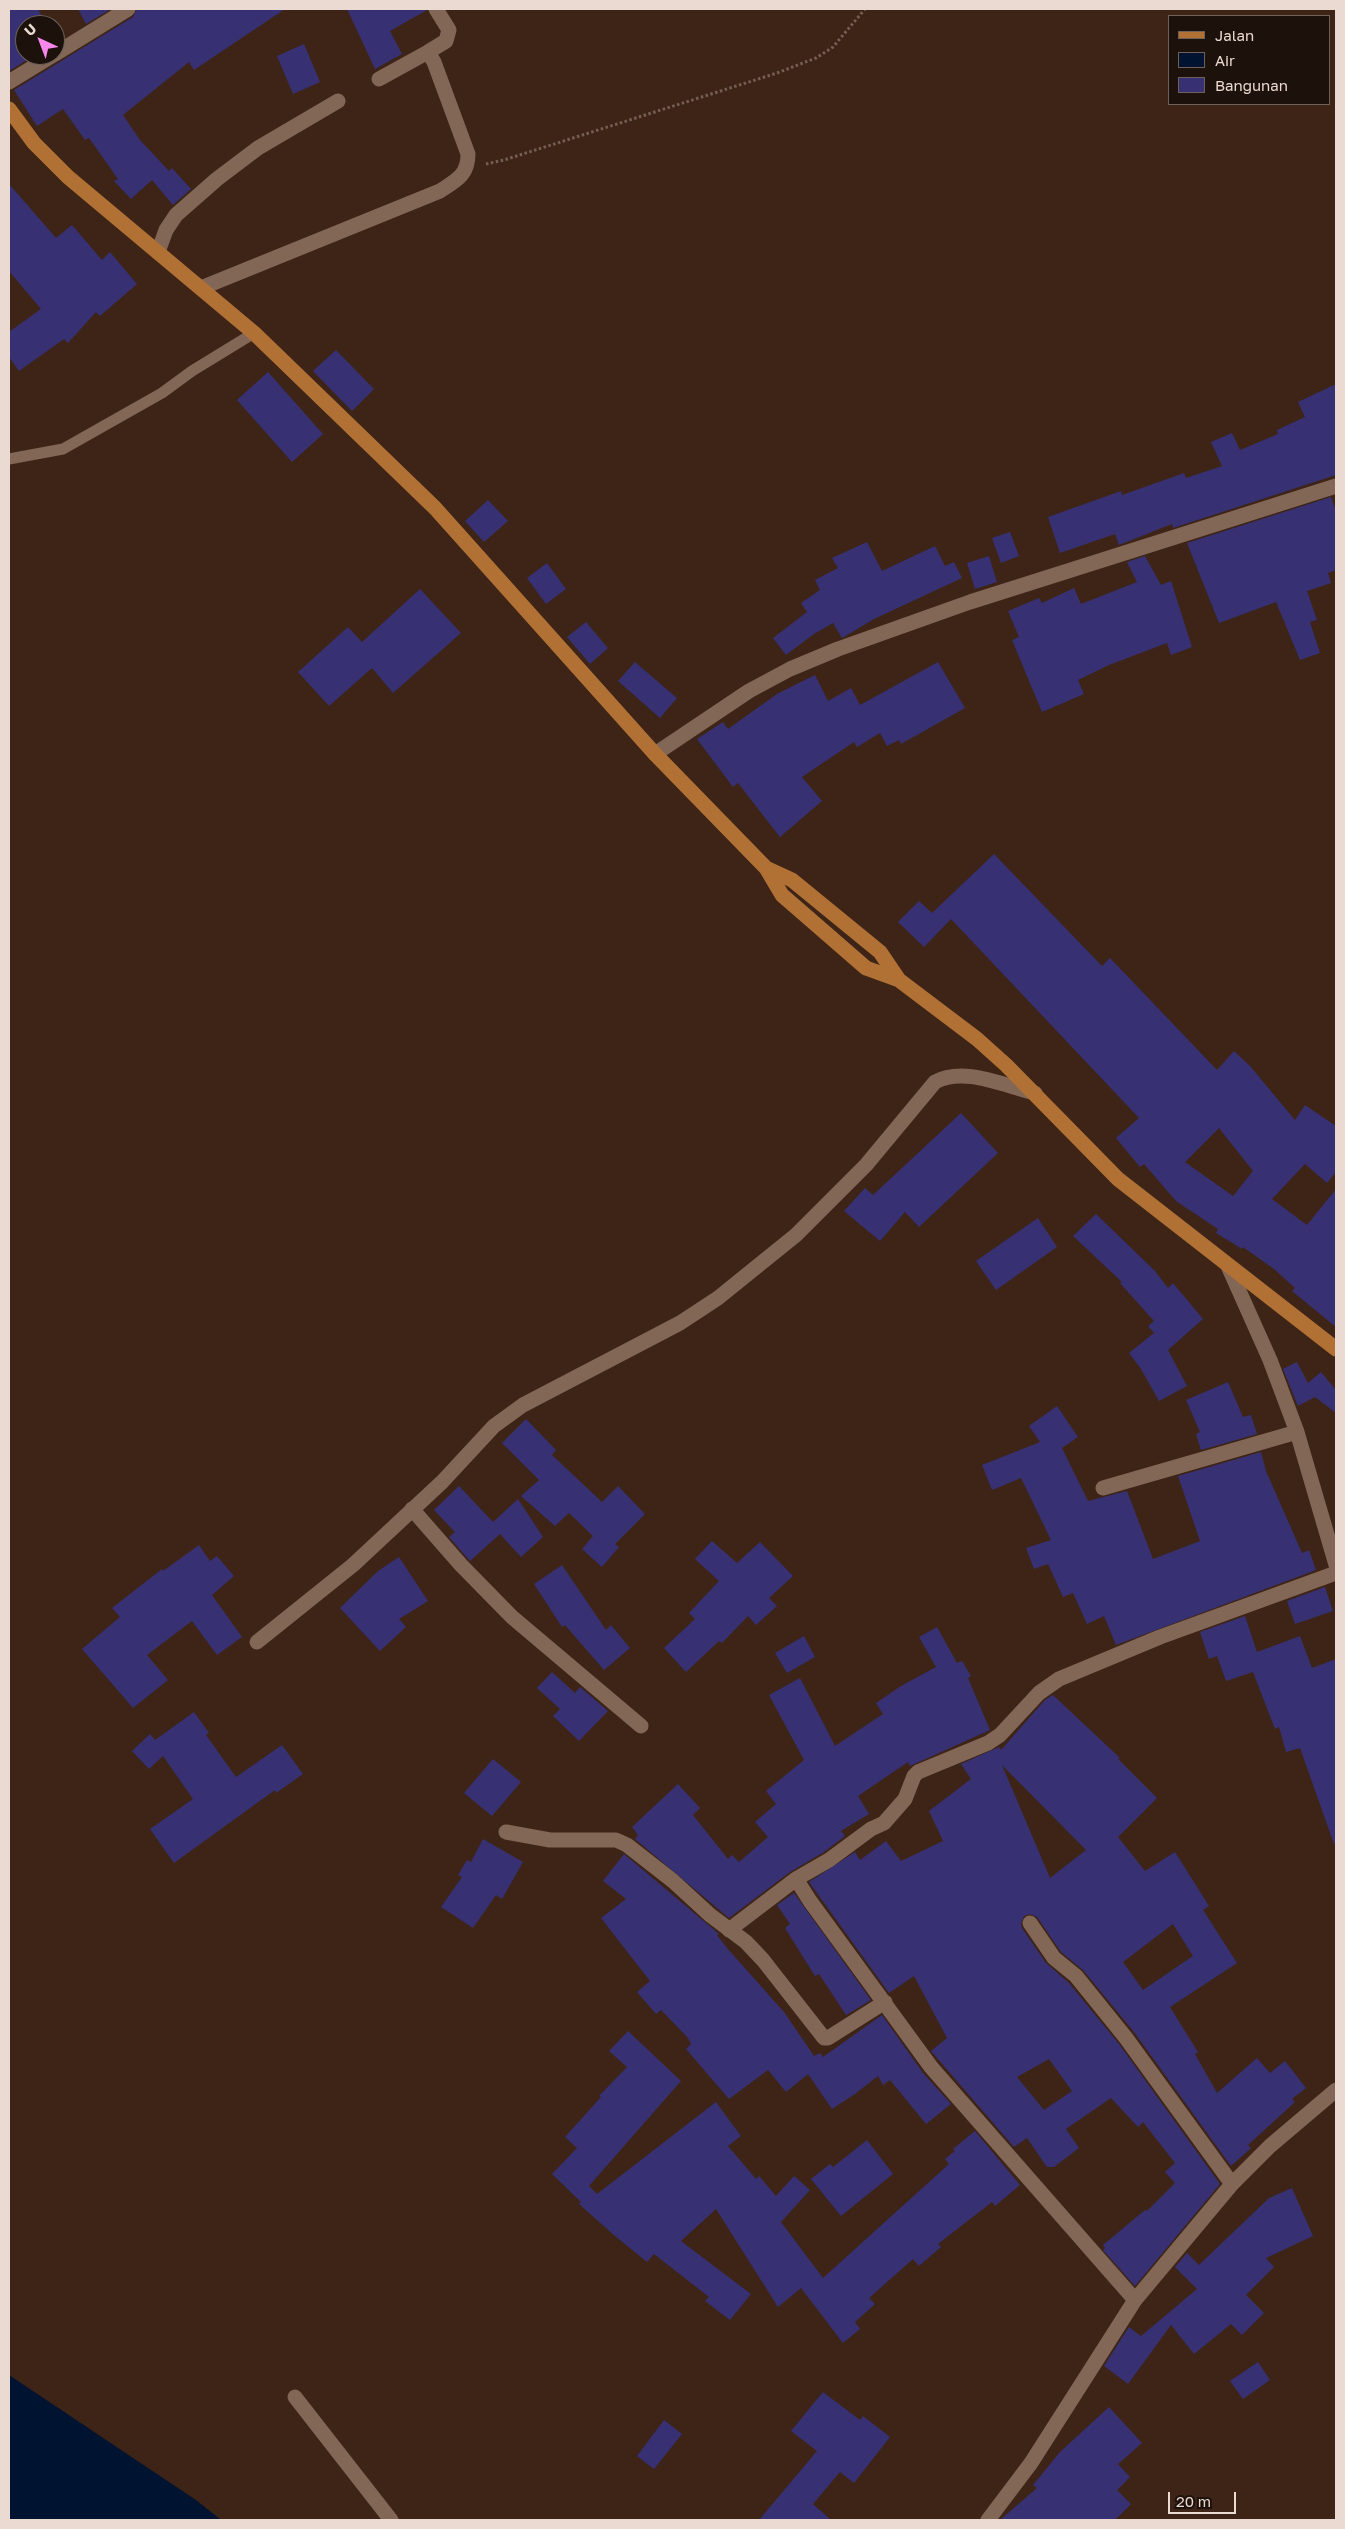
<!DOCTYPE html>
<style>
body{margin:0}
#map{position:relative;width:1345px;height:2529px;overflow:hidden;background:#3d2416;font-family:"Golos Text",sans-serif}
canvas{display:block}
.frame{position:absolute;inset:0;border:10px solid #eadad1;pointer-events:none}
.legend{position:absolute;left:1168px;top:15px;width:162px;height:90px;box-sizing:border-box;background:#1c110b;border:1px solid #6e615a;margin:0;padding:6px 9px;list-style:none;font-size:15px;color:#eadad1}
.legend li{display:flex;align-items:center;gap:10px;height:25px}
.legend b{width:25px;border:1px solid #6e615a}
.north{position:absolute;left:15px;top:15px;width:50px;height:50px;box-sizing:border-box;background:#1c110b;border:1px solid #6e615a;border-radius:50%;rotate:317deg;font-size:14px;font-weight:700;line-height:20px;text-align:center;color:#eadad1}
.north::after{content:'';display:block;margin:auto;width:18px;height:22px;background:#f788eb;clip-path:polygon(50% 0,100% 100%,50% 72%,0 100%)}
.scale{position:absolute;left:1168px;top:2492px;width:68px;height:22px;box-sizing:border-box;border:2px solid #eadad1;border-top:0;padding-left:6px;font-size:15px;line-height:18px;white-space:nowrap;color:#eadad1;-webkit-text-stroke:4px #1c110b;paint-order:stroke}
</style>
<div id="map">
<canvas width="1345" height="2529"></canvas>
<div class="frame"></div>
<ul class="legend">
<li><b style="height:6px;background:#b17135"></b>Jalan</li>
<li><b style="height:14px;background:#001431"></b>Air</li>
<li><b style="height:14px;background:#373174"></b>Bangunan</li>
</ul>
<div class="north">U</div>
<div class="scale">20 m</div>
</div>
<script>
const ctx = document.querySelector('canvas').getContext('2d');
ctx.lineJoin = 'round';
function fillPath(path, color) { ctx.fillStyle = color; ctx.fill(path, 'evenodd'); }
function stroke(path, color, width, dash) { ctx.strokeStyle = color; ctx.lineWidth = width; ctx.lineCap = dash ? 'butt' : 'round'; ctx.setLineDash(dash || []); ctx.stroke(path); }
const water = new Path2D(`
 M9,2375L196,2500L221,2520H9Z`);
const building = new Path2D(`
 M9,9H38L46,25H25V55H35L9,71Z
 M78,9H111L86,24Z
 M137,9H285L194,70L189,62L123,115L140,140L169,171L172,168L191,189L173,205L152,180L131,199L114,181L118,179L89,138L85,140L63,109L37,126L14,90L133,17Z
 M347,9H427V10L390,31L402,54L375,69Z
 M304,44L320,82L293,94L277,56Z
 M9,184L56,238L72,225L102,260L110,252L137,284L100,316L96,312L68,343L64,339L19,371L9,357V332L41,309L9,271Z
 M336,350L374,389L352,411L313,371Z
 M268,372L323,434L292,462L237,400Z
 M1336,384V475L1173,528L1172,524L1119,545L1115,534L1060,553L1048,517L1121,491L1122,495L1184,473L1186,478L1222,466L1211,442L1232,433L1240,450L1278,434L1277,430L1305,417L1298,402Z
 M1331,497L1336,511V570L1328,573L1331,583L1307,591L1317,620L1310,622L1320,653L1300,660L1276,602L1219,623L1187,543Z
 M488,500L508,521L484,542L465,521Z
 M1010,532L1019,556L1001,563L992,538Z
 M867,542L882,571L935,546L945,566L954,562L962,578L874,619L842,638L833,623L814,634L786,655L773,638L807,612L801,603L820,590L815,580L838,568L832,558Z
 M989,556L997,582L975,589L967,563Z
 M1145,556L1161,585L1171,581L1192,647L1171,655L1167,643L1109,665L1078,680L1084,694L1042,712L1012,640L1019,637L1008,611L1039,598L1042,603L1074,588L1081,604L1137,582L1127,562Z
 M547,563L566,589L546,604L527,578Z
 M420,589L461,633L393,693L372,668L329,706L298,672L348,627L362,642Z
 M586,622L608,648L590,664L567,637Z
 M635,662L677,698L660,718L618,681Z
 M938,662L965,708L901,744L899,740L887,746L880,733L857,747L854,742L802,777L822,801L780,837L738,783L733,787L697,739L723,722L728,729L777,694L815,675L828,701L851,688L860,705Z
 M994,854L1102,966L1110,958L1217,1070L1234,1051L1250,1066L1295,1120L1305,1105L1336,1126V1172L1327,1183L1305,1164L1272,1199L1307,1225L1336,1189V1327L1292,1291L1295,1288L1274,1269L1243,1247L1242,1249L1216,1233L1218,1229L1176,1201L1144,1164L1140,1167L1116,1138L1139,1118L951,919L924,947L898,922L919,901L932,913ZM1219,1128L1253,1171L1233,1196L1185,1162Z
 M961,1113L998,1153L919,1227L905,1212L880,1241L844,1211L865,1188L873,1195Z
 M1096,1214L1155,1271L1168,1288L1173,1283L1203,1319L1168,1350L1187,1386L1159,1401L1141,1369L1129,1353L1154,1333L1148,1326L1154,1321L1120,1283L1122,1282L1073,1236Z
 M1038,1218L1057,1247L996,1290L976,1261Z
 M1297,1362L1308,1383L1321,1372L1336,1390V1413L1315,1397L1298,1406L1283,1369Z
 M1228,1382L1243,1417L1251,1415L1257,1434L1201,1450L1196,1434L1200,1432L1186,1400Z
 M1057,1406L1078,1437L1062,1448L1088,1501L1127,1491L1153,1559L1200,1541L1178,1476L1261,1452L1266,1471L1302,1553L1309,1550L1316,1570L1116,1645L1104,1616L1087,1624L1073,1593L1063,1597L1048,1564L1034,1569L1026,1548L1051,1540L1021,1478L992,1490L982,1465L1040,1442L1029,1426Z
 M526,1419L556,1450L552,1455L602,1502L618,1486L645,1514L615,1544L619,1547L602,1567L582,1549L593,1536L569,1513L555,1526L521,1496L539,1480L502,1443Z
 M459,1486L493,1522L518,1499L543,1537L521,1557L500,1534L470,1561L449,1537L455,1532L434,1510Z
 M712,1541L737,1563L760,1542L793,1576L769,1598L777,1606L756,1625L748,1616L722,1643L719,1641L686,1672L664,1648L695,1619L689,1613L719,1581L695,1559Z
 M199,1545L210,1561L217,1556L234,1576L212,1595L242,1637L217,1655L192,1621L147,1655L168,1680L133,1708L82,1649L120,1617L112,1608L162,1569L163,1571Z
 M399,1557L428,1601L399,1619L406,1627L380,1651L340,1608L378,1571Z
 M562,1565L606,1630L611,1625L630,1648L604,1670L565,1625L562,1627L534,1584Z
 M1325,1587L1333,1611L1295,1624L1287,1601Z
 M1245,1616L1257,1652L1300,1636L1312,1668L1336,1659V1843L1334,1844L1300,1748L1286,1752L1279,1727L1275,1729L1253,1672L1226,1681L1217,1656L1209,1659L1200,1632Z
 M937,1627L957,1663L962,1661L971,1676L968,1678L990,1730L910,1766L908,1762L858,1796L869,1814L841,1831L845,1836L824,1852L790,1872L729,1918L635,1839L638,1835L632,1827L678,1784L700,1808L693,1815L728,1859L732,1855L739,1862L768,1837L755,1822L776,1804L766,1791L804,1760L769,1695L800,1678L835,1746L883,1714L876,1703L901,1686L936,1667L919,1637Z
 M804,1636L815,1657L787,1673L775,1653Z
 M552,1672L575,1693L580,1687L608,1711L579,1741L553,1716L560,1709L537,1688Z
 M1053,1695L1120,1758L1118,1759L1157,1798L1118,1837L1145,1871L1175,1852L1209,1906L1203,1910L1237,1963L1170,2007L1198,2052L1195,2054L1217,2093L1257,2058L1270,2073L1285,2061L1306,2088L1292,2099L1295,2102L1248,2145L1251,2148L1231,2166L1134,2032L1083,1970L1061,1952L1037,1917L1030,1914L1024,1916L1021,1923L1022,1928L1046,1963L1069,1983L1119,2044L1220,2184L1135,2286L1103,2250L1105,2248L1103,2245L1145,2210L1147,2211L1175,2183L1165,2172L1175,2163L1143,2122L1138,2127L1111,2098L1066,2129L1079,2148L1054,2167H1047L1027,2138L1014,2147L931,2051L947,2038L914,1976L889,1993L809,1882L855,1852L860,1860L886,1841L901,1861L943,1841L929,1811L971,1779L961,1764L999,1747L1001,1750L1045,1700ZM1002,1765L1086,1850L1050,1878ZM1173,1924L1193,1956L1143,1990L1123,1962ZM1049,2059L1072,2091L1044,2110L1017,2077Z
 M194,1712L209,1733L206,1735L236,1777L282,1745L303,1774L276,1793L275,1790L174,1863L150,1829L193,1799L163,1756L149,1769L132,1751L150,1734L155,1740Z
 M493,1759L521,1782L492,1816L464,1793Z
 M483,1839L523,1862L502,1899L496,1895L473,1928L441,1907L462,1877L458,1875L467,1860L471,1862Z
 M624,1854L719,1934L717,1935L727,1948L784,2012L814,2056L820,2053L823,2057L882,2015L923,2073L951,2104L926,2124L890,2080L883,2085L878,2076L855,2094L832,2109L808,2074L786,2092L768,2070L729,2099L686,2049L691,2044L688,2038L661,2010L656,2014L637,1992L650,1981L601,1918L626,1899L603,1881Z
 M794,1893L871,2000L846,2015L819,1974L815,1976L785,1928L790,1924L777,1905Z
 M628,2031L681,2081L589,2186L597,2194L716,2102L741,2136L728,2146L756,2179L759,2176L776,2196L794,2176L810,2190L781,2222L823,2278L949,2164L945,2159L955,2151L953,2149L975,2131L1020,2185L995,2206L992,2202L938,2244L941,2247L919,2266L913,2259L869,2298L875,2304L855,2322L860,2329L843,2343L801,2288L778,2307L716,2209L681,2241L751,2294L730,2320L705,2301L709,2297L654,2254L647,2262L615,2236L579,2204L581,2202L552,2174L577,2148L565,2137L601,2097L599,2096L627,2067L609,2051Z
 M867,2140L893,2174L841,2216L811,2179L830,2164L833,2167Z
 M1292,2188L1313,2236L1266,2258L1274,2267L1246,2295L1264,2313L1242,2335L1231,2324L1194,2354L1171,2325L1128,2384L1104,2366L1129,2327L1141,2336L1197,2289L1175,2267L1187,2253L1199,2265L1269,2198Z
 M1258,2362L1270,2380L1243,2399L1230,2381Z
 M823,2392L860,2420L863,2416L890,2437L854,2483L840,2472L813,2504L831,2520H759L817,2451L791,2431Z
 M1109,2407L1142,2443L1118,2464L1130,2477L1117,2490L1131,2504L1115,2520H1000L1037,2488L1033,2485L1060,2452Z
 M664,2420L682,2434L654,2469L637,2456Z`);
const path = new Path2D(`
 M486,164L504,160L777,73L816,58L833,47L865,9`);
const lane = new Path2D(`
 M9,459L63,449L162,393L192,371L254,333`);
const street = new Path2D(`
 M55,54L128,9
 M379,79L428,52
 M9,82L53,55
 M158,252L166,230L176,215L217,179L258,148L338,101
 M201,288L440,191C457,180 468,175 468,154L434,62L428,52L446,41L449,30L436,9
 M655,754L749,691L790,669L838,649L970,602L1336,486
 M1228,1266L1270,1360L1297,1432L1336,1565
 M1103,1488L1297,1432
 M412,1509L461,1565L512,1617L641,1726
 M257,1642L353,1565L442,1482L494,1426L523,1405L680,1323L718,1298L796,1235L866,1165L935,1082C964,1066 1004,1086 1035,1093
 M506,1832L550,1840H616L627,1845L673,1881L710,1915L746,1942L763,1960L824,2038H828L885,2002
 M1030,1923L1054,1958L1076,1976L1126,2038L1232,2184
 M729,1930L796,1879
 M1135,2300L931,2067L810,1901L796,1879L829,1860L871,1829L884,1823L905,1799L914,1776L918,1772L988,1743L1000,1735L1039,1693L1059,1679L1160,1637L1336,1573
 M295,2397L391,2520
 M988,2520L1031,2463L1135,2300L1232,2184L1270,2146L1336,2090`);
const primary = new Path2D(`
 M9,109L34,143L68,177L254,333L435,508L655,754L766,868L782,895L866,968L899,980
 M766,868L792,880L880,952L899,980L977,1039L1006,1065L1118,1179L1336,1349`);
fillPath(water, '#001431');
fillPath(building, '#373174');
stroke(path, '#755f53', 3, [2.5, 2.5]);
stroke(lane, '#826656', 11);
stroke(street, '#826656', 15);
stroke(primary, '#b17135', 15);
</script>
